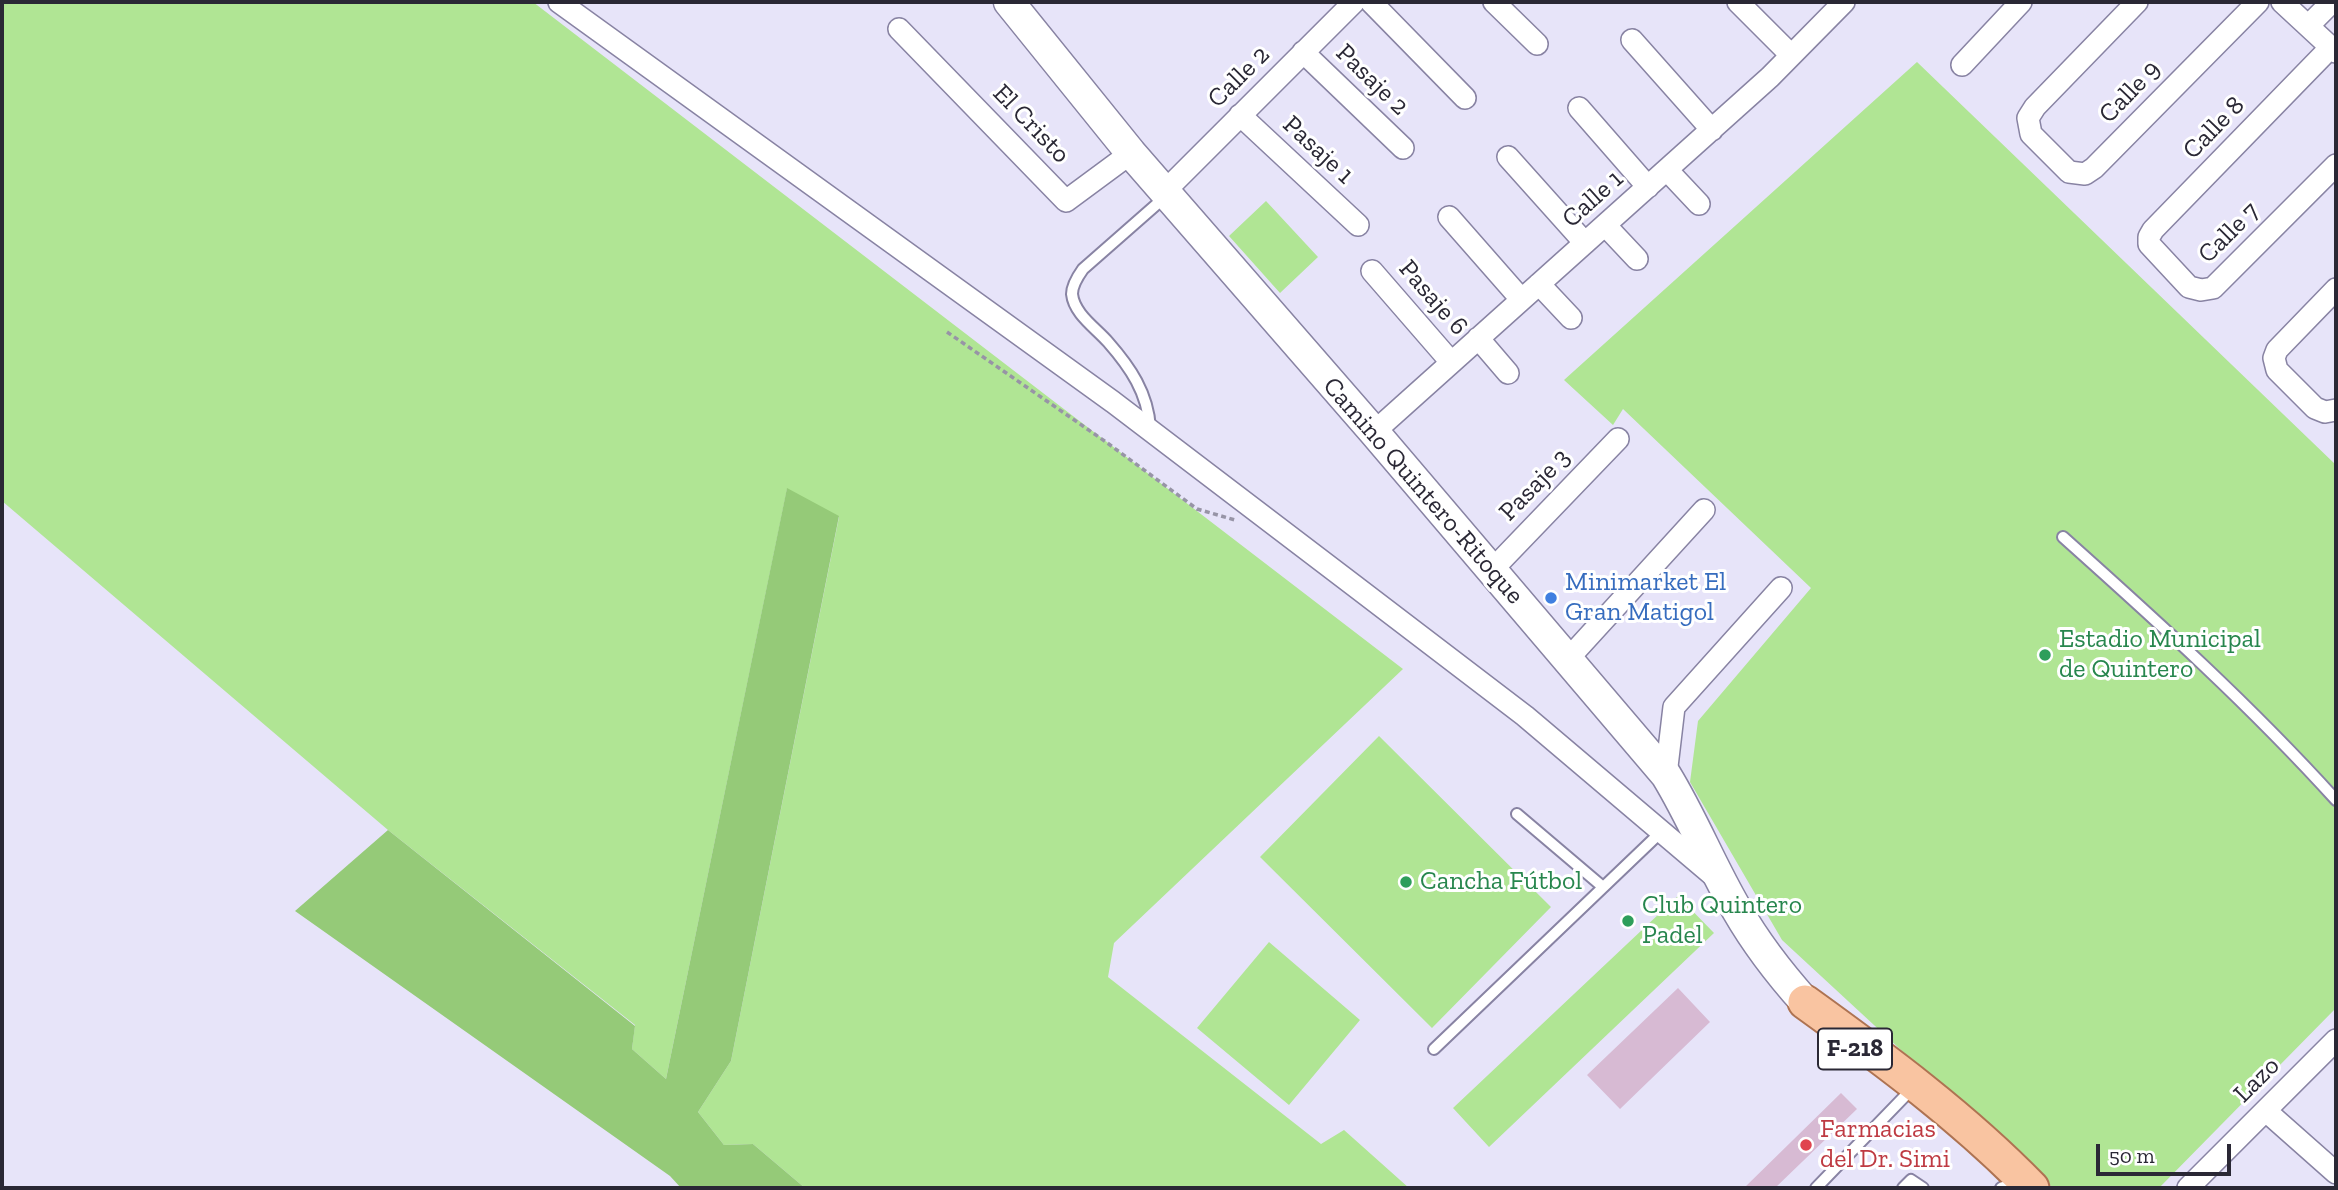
<!DOCTYPE html>
<meta charset="utf-8">
<style>
body{margin:0}
#map{position:relative;width:2338px;height:1190px;overflow:hidden;background:#e7e4f9;font-family:"Zilla Slab",serif}
canvas{display:block}
.frame{position:absolute;inset:0;border:4px solid #2a2835;pointer-events:none}
.scale{position:absolute;left:2096px;top:1144px;width:135px;height:32px;box-sizing:border-box;border:4px solid #2a2835;border-top:0;padding-left:9px;font-size:21px;line-height:24px;white-space:nowrap;color:#2a2835;-webkit-text-stroke:5px #fff;paint-order:stroke}
</style>
<div id="map">
<canvas width="2338" height="1190"></canvas>
<div class="frame"></div>
<div class="scale">50 m</div>
</div>
<script>
const ctx = document.querySelector('canvas').getContext('2d');
ctx.lineJoin = 'round';
function fillPath(path, color) { ctx.fillStyle = color; ctx.fill(path, 'evenodd'); }
function stroke(path, color, width, dash) { ctx.strokeStyle = color; ctx.lineWidth = width; ctx.lineCap = dash ? 'butt' : 'round'; ctx.setLineDash(dash || []); ctx.stroke(path); }
function label(font, color, halo, rows, align = 'center') {
  ctx.font = font + ' "Zilla Slab",serif'; ctx.lineWidth = 6; ctx.setLineDash([]); ctx.textBaseline = 'middle'; ctx.strokeStyle = halo; ctx.fillStyle = color; for (const [text, x, y, turn = 0] of rows) {
    ctx.save(); ctx.translate(x, y); ctx.rotate((+turn || 0) * Math.PI / 180); ctx.textAlign = isNaN(turn) ? turn : align; if (halo) ctx.strokeText(text, 0, 0); ctx.fillText(text, 0, 0); ctx.restore();
  }
}
const green = new Path2D(`
 M2,2H533L1403,669L1114,943L1108,977L1321,1144L1344,1130L1409,1188H805L753,1144L724,1145L698,1112L731,1061L839,517L787,489L666,1079L632,1049L635,1025L388,830L2,501Z
 M1917,62L2336,465V1008L2159,1188H2057L2046,1184L1782,940L1690,782L1698,721L1811,588L1623,409L1613,425L1564,380Z
 M1266,201L1318,257L1280,293L1229,236Z
 M1379,736L1551,907L1432,1028L1260,857Z
 M1678,896L1714,933L1489,1147L1453,1108Z
 M1269,942L1360,1020L1289,1105L1197,1028Z`);
const forest = new Path2D(`
 M787,488L839,516L731,1061L698,1112L724,1145L753,1144L805,1188H681L670,1176L295,911L388,830L635,1026L632,1049L666,1079Z`);
const building = new Path2D(`
 M1678,988L1710,1022L1620,1109L1587,1075Z
 M1841,1093L1857,1109L1775,1188H1744Z`);
const path = new Path2D(`
 M947,332L1106,442L1197,509L1235,520`);
const lane = new Path2D(`
 M1150,428C1148,393 1130,367 1108,342C1096,328 1074,314 1072,294C1072,285 1078,276 1083,269L1165,197
 M2063,537C2157,621 2251,706 2336,800
 M1517,814L1603,887
 M1434,1049L1661,832
 M1816,1188L1905,1096
 M1903,1188L1911,1180L1923,1188
 M2001,1188L2003,1187`);
const street = new Path2D(`
 M559,2L1113,402L1356,587L1525,716L1715,877
 M1371,2L1465,98
 M1494,2L1537,44
 M1738,2L1791,55
 M2137,2L2035,107L2028,118L2031,134L2069,172L2085,174L2094,168L2258,2
 M2282,2L2336,52
 M2308,26L2332,2
 M899,29L1066,201L1131,153
 M1632,40L1712,130
 M2331,47L2153,230L2149,237V244L2189,287L2201,290L2213,288L2336,165
 M1303,52L1403,148
 M1962,65L2021,2
 M1579,108L1648,187
 M1240,115L1358,225
 M1508,157L1585,243
 M1667,170L1699,204
 M1164,192L1354,2
 M1449,217L1521,299
 M1605,225L1637,259
 M1372,271L1451,362
 M1539,284L1571,318
 M2336,289L2277,350L2274,358L2277,370L2315,408L2325,412L2336,410
 M1478,338L1508,373
 M1374,432L1770,77L1844,2
 M1492,570L1618,439
 M1568,659L1704,510
 M1666,775L1674,707L1781,588
 M2266,1111L2336,1173
 M2188,1188L2336,1040`);
const secondary = new Path2D(`
 M1009,2L1131,153L1374,432L1666,775C1693,819 1711,866 1737,910C1756,943 1779,973 1805,1002`);
const primary = new Path2D(`
 M1805,1002C1884,1059 1964,1118 2032,1188`);
const markers = [
 [1551,598,7,"#3f7fe0"],
 [2045,655,7,"#2e9e5b"],
 [1406,882,7,"#2e9e5b"],
 [1628,921,7,"#2e9e5b"],
 [1806,1145,7,"#e0444e"]
];
const shields = [
 [1855,1049,74]
];
const shieldNames = [
 ["F-218",1855,1049]
];
const streetNames = [
 ["Calle 2",1239,77,-45],
 ["Pasaje 2",1372,80,44],
 ["Calle 9",2130,92,-46],
 ["El Cristo",1031,124,46],
 ["Calle 8",2214,128,-46],
 ["Pasaje 1",1318,150,43],
 ["Calle 1",1593,199,-42],
 ["Calle 7",2229,233,-45],
 ["Pasaje 6",1433,298,49],
 ["Pasaje 3",1535,485,-46],
 ["Camino Quintero-Ritoque",1423,491,49],
 ["Lazo",2257,1080,-45]
];
const shopNames = [
 ["Minimarket El",1565,583],
 ["Gran Matigol",1565,613]
];
const leisureNames = [
 ["Estadio Municipal",2059,640],
 ["de Quintero",2059,670],
 ["Cancha Fútbol",1420,882],
 ["Club Quintero",1642,906],
 ["Padel",1642,936]
];
const healthNames = [
 ["Farmacias",1820,1130],
 ["del Dr. Simi",1820,1160]
];
fillPath(green, '#b0e594');
fillPath(forest, '#95ca78');
fillPath(building, '#d7bad3');
stroke(lane, '#8883a3', 14);
stroke(street, '#8883a3', 24);
stroke(secondary, '#8883a3', 33);
stroke(primary, '#ae7352', 37);
stroke(path, '#9794a6', 3.5, [5, 3.5]);
stroke(lane, '#fff', 10);
stroke(street, '#fff', 21);
stroke(secondary, '#fff', 30);
stroke(primary, '#f9c4a1', 33);
for (const [x, y, r, color] of markers) { const dot = new Path2D(); dot.arc(x, y, r, 0, 2 * Math.PI); ctx.fillStyle = color; ctx.fill(dot); stroke(dot, '#fff', 2.5); }
for (const [x, y, w] of shields) { const box = new Path2D(); box.roundRect(x - w / 2, y - 20.5, w, 41, 5); ctx.fillStyle = '#fff'; ctx.fill(box); stroke(box, '#2a2835', 2); }
label('bold 24px', '#2a2835', null, shieldNames);
label('26px', '#2a2835', '#fff', streetNames);
label('26px', '#366cbe', '#fff', shopNames, 'left');
label('26px', '#27864d', '#fff', leisureNames, 'left');
label('26px', '#be3a42', '#fff', healthNames, 'left');
</script>
